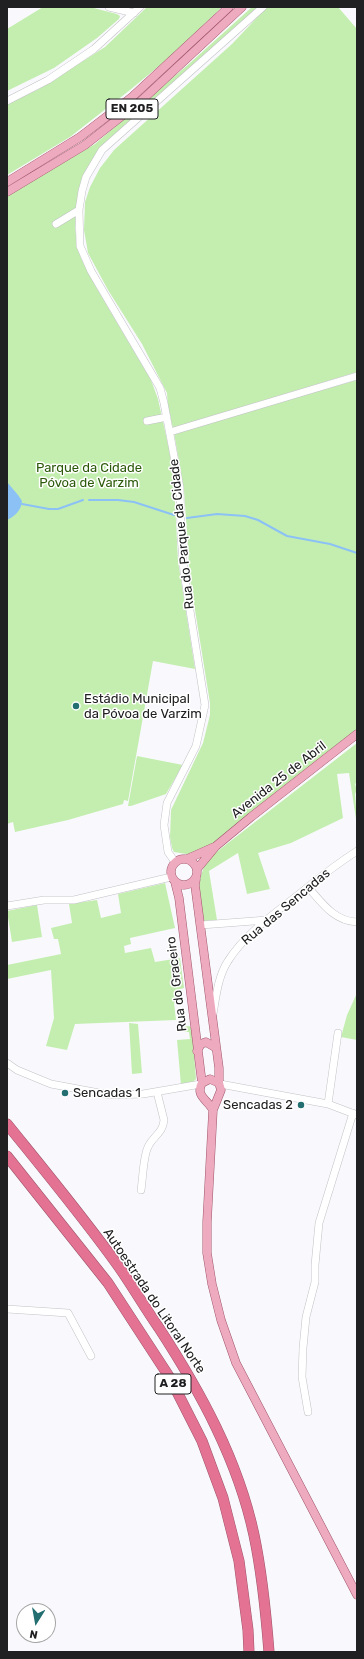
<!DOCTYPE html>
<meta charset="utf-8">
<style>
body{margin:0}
#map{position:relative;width:364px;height:1659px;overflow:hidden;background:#f9f9fd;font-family:Rubik,sans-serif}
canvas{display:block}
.frame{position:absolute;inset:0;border:8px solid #202022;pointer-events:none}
.north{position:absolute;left:16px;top:1603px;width:40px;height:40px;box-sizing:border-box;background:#fff;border:1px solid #a6a6a7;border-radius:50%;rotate:191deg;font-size:11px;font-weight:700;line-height:16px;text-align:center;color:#202022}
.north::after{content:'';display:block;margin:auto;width:14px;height:18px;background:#236e71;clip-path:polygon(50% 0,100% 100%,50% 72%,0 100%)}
</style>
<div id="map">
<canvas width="364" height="1659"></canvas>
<div class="frame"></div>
<div class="north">N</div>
</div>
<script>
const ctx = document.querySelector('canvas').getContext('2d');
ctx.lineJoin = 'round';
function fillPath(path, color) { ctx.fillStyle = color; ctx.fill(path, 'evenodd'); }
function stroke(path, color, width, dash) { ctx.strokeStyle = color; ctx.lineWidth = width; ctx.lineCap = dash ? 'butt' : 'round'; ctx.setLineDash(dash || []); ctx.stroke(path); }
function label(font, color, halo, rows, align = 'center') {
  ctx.font = font + ' Rubik,sans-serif'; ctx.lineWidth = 3; ctx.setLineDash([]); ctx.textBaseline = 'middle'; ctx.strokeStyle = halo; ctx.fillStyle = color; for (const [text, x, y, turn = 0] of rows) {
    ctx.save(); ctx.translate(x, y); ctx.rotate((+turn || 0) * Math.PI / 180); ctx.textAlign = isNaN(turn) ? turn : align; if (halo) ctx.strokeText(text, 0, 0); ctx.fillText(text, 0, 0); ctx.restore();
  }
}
const green = new Path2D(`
 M43,7H90L117,14L120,16L119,19L97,38L54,68L7,91V29Z
 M147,7H222L171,56L130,90L70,137L7,175V104L39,89L105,47Z
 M252,7H258L100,149L83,176L77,205L75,228L77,243L81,258L96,287L151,380L158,399L169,449L174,482L178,561L195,669L153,661L128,801L124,800L123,804L68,820L15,832L13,822L7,824V196L95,144L190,63Z
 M267,7H338L357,29V372L173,428L168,409L167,393L142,344L108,290L88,253L84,230L85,202L90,187L100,168L114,150L232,44Z
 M357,380V729L214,843L192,855L174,852L172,848L170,837L171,810L203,743L210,715V703L190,579L184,490L174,433Z
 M357,743V782L355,784L357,790L355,794L357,819H356L349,773L337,774L343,818L291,843L258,853L270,889L247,894L238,853L209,871L217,920L203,921C199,897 195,878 210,857Z
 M137,756L183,765L166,794L131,806H128Z
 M165,883L175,928L130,938L131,944L124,946L125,953L151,948L155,962L180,958L184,988L180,989V1001L174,1003L176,1020L75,1024L67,1050L46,1046L54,1018L51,970L7,979V965L61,954L58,939H54L51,928L72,923L69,904L97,900L101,918L121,913L118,894Z
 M37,905L42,937L12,942L7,911Z
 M357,993V1040L341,1037L347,1015Z
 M129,1023L138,1024L142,1073L132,1074Z
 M189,1026L192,1028L196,1079L192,1083L181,1085L177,1040L190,1039L189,1032H183L182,1027Z`);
const water = new Path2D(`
 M7,482L18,495L22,501C21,511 15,516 7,520Z`);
const stream = new Path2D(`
 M89,500H118L134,502L174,515
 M22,504L49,509H58L83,500
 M187,518L217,514L245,516L258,520L287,536L330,544L357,553`);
const minor = new Path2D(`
 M109,7L134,13
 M7,101L48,80L94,49L140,7
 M56,224L79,210
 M147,421L167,417
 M170,432L357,376
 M175,862L168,852L164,825L167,803L196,746L205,705L184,573L181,535L180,488L164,403L160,388L91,271L80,246L79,210L82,191L86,177L102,150L263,7
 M308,887C322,903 334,921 357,922
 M7,906L44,900H74L171,877
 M201,925L267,920
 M213,1014C216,997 218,976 228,961C247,931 280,910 308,887C324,874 340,862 357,851
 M7,1063L17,1070L51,1084L110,1095L143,1094L201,1084
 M220,1084L328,1104L357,1115
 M328,1104L338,1033
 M141,1190C143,1178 143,1157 148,1147C153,1136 163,1133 164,1120L157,1092
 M7,1309L68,1313L91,1356
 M308,1412L302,1377L303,1348L306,1317L315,1282V1265L319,1223L353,1113`);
const major = new Path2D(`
 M7,182L80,137L132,97L229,7
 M7,192L85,145L141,101L242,7
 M171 872a13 13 0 1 1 26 0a13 13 0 1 1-26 0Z
 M187,859L214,847
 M197,869L216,846L251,817L357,734
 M196,879L195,885L219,1068V1083
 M175,882L179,898L202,1083
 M197,1051L201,1044L206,1042L216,1048
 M213,1110C208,1100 195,1096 202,1083L210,1079L219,1083L221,1090L213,1110L207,1222V1253L212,1284L221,1320L236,1363L357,1595`);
const highway = new Path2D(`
 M7,1124C45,1171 84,1218 119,1267C133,1287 145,1308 159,1328C200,1391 238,1460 254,1535C262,1573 266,1613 269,1652
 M7,1156L108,1283L170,1378L202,1441L223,1498L239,1561L248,1630L249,1652`);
const markers = [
 [76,706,4,"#236e71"],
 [65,1093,4,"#236e71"],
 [301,1105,4,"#236e71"]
];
const shields = [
 [132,109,52],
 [173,1384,36]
];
const shieldNames = [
 ["EN 205",132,109],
 ["A 28",173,1384]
];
const parkNames = [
 ["Parque da Cidade",89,468],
 ["Póvoa de Varzim",89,483]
];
const streetNames = [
 ["Rua do Parque da Cidade",182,534,-96],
 ["Avenida 25 de Abril",279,780,-38],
 ["Rua das Sencadas",286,907,-40],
 ["Rua do Graceiro",177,984,-97],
 ["Autoestrada do Litoral Norte",154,1301,56]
];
const poiNames = [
 ["Estádio Municipal",84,699],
 ["da Póvoa de Varzim",84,714],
 ["Sencadas 1",73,1093],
 ["Sencadas 2",293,1105,"right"]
];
fillPath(green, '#c4eeb0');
fillPath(water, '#8bc1f5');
stroke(stream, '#8bc1f5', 2);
stroke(minor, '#c2c2c6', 8);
stroke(major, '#9f556b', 9);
stroke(highway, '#9f556b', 11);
stroke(minor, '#fff', 7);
stroke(major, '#eeaabe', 8);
stroke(highway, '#e37293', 10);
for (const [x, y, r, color] of markers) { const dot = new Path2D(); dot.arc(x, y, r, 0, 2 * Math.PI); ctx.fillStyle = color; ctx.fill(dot); stroke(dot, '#fff', 1.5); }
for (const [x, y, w] of shields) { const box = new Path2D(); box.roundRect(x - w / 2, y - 10, w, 20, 3); ctx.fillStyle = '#fff'; ctx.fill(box); stroke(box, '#202022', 1); }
label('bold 12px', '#202022', null, shieldNames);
label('13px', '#2c5a0a', '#fff', parkNames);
label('13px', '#202022', '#fff', streetNames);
label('13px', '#202022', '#fff', poiNames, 'left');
</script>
